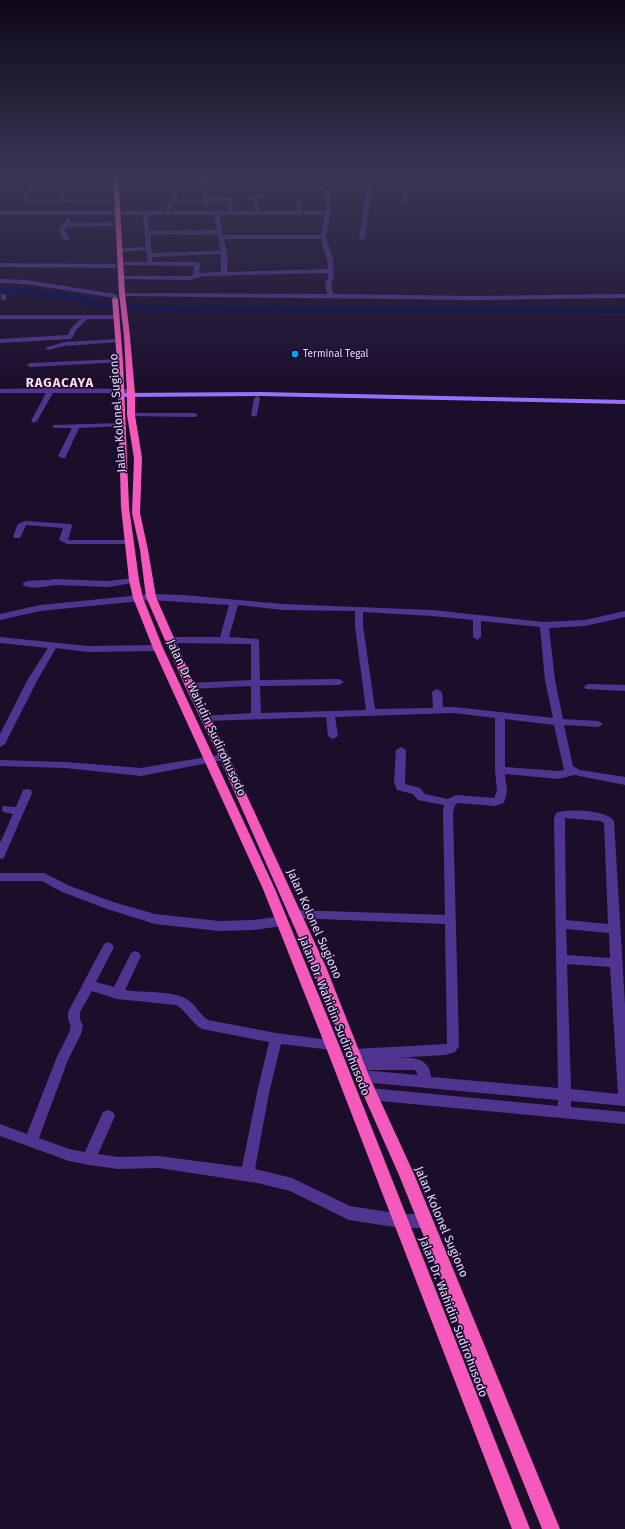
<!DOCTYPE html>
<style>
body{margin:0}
canvas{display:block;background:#1b0e2b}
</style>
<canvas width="625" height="1529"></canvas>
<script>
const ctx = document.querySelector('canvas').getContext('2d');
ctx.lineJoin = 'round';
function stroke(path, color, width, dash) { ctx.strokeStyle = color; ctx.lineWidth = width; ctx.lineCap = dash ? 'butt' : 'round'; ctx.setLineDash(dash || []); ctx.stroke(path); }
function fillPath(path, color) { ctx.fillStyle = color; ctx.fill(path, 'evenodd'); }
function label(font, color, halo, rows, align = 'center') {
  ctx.font = font + ' "Fira Sans",sans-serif'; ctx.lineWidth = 3; ctx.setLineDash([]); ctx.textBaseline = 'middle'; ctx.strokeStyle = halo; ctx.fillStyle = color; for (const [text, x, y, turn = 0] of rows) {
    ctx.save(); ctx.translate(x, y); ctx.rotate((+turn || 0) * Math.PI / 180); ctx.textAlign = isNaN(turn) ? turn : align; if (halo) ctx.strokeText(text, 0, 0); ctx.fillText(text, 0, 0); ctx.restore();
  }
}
const streamFar1 = new Path2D(`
 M108,311L110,305`);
const stream = new Path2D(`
 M111,333L115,424L118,445L117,468`);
const river = new Path2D(`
 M0,286L65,293L104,302L152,306L625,307V313L152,312L104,308L65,299L0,292Z`);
const minor = new Path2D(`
 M0,175L62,179L110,178L625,182V184L408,183L407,202L405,203L403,202L404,183H373L365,238L362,240L359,238L368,183H315V187L330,189L331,213L326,237L333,260L334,279L331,283L333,294L474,296L625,294V298L474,300L122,296L120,295V293L327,294L325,283L328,279V273L203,276L191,280L121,279L119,278V276H190L193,275L194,266L119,265L118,264L121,262H148L146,250L120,252L117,250L120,248L146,247L143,215H0V211H166V208L175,192H115L113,191L115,190H177L179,191L176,200H202L203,193L209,188L211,189L207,193V198H231L233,208V211H255L254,202L248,197C253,194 264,194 269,197L255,198L258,201L260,211H297L296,201L298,200L300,201L302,211H326V190L310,189V183L73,181L65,192L64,200L111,199L113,200L111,201L37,203L23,201L22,198L33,180L0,177ZM38,180L68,181L61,192L60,200L37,201L27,199ZM207,201H227L228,211H170V208L174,202H202L207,207L209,206ZM148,215H214L217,230L149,231ZM219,215H325L321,235H223ZM217,234L221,251L152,253L150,235ZM224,239H321L327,260L328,269L227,272L228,260ZM221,254V272L199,273L200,264L197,262H152V257Z
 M68,218L71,220L69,223L112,222L115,224L112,226L67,227L65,230L69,239L66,241L63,239L59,230Z
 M0,263L115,264L118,266L115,268L0,267Z
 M0,279L26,280L115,294L118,296L115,298L26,284L0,283Z
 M0,294L6,295V300H2Z
 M0,315H116L119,317L116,319H87L76,330L73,337L70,339L0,343V339L68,335L71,328L81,319H0Z
 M118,339L120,340V342L64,346L48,350L45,348L64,342Z
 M120,359L123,361L122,362L30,367L27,365L30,363Z
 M51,388L130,389L133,391L130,393H53L37,421L34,423L31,421L46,393H0V389Z
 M257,396L260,398L257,415L254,417L251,415L254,398Z
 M131,413H195L198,415L195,417L129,416V414Z
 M122,423L125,425L124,426L79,428L65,458H62L58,456L72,428H55L53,427V425Z
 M25,521L71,524L72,526L68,540H128L132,542L128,544H67L59,540L63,528L26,525L20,538H14L13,536L18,524Z
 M134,578H137L138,580L137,582L109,587L54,585C46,587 28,590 22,584C28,578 45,582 54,579L109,581Z
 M151,594L183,595L283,604L432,610L544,622L585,620L625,611V617L585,626L549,628L555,680L563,719L598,721L603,724L598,727L564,725L573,766L580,770L625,777V785L574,775L559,779L505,774L507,791L504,803L495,806L458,803L455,805L453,812L459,1046L455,1052L445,1055L393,1058C409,1058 429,1055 431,1077L558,1088L554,819L556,813C567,808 608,810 614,821L625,1005V1106L571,1101V1107L625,1112V1124L370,1100L365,1098L364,1094L365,1090L370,1088L558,1106V1100L362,1082L357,1080L356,1076L357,1072L362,1070L418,1075L415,1070H358L354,1068L352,1064L354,1060L351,1059L349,1055L351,1051L355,1049L447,1044L445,924L294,918L290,917L288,914L290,911L294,910L445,915L443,812L444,805L418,800L413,794L397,790L394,782L396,750L401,747L406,750L405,784L420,788L425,794L448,799L456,795L494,798L497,791L495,770V718L454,713L335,717L338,736L333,739L328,736L326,717L205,721L202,720L200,718L202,716L251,713V686L190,689L185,686L190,683L251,680V644L169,643L165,640L169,637H220L229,605L151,600L40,611L0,620V614L40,605ZM238,605L283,610L355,611V626L366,710L261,713L260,686L339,685L344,682L339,679L260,680L259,641L258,639L229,637ZM363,612L432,616L473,620V637L477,640L481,637V621L540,627L545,680L553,718L454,707H443L442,692L437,689L432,692L433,708L375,709L363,626ZM505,719L554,725L564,770L559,771L505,767ZM565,818L600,821L604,823L608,924L566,920ZM566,929L609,933L610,958L567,955ZM567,964L610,967L618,1094L571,1089Z
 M0,637L88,646L158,645L162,648L158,651L88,652L56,648L38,679L5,744L0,747V734L28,679L48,648L0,643Z
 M589,684L625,685V691L586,689L584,687L586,685Z
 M27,789L31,790L32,793L5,855L4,858L0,859V843L13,814L3,812L2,809L3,806L16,807L23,790Z
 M0,873H44L70,886L113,902L155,914L219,921L254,920L282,916L286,918L288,921L286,924L282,926L254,930L219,931L155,924L107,909L62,892L42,881H0Z
 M108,942L112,944L114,947L96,982L114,987L131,953L135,951L139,953L141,956L125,990C143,993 173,990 188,1000C196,1005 200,1015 208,1020L276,1033L336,1041L338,1045L336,1049L332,1050L281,1044L269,1093L255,1169L292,1178L350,1206L401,1214H425L430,1216L432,1221L430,1226L425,1228H401L349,1220L290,1191L257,1183L159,1168L118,1169L89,1165L69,1161L0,1136V1124L27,1134L56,1059L69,1033L71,1026L68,1019V1012L104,944ZM92,991L117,999L176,1005C187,1011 191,1023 202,1029L269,1042L257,1093L242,1167L159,1156L118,1157L98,1154L115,1116L113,1112L108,1110L103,1112L85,1152L69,1149L39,1138L68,1060L81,1034L83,1026L80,1019V1012Z`);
const tertiary = new Path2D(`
 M224,754L229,757L228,759L141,776L65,768L0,766V760L65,762L141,768Z`);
const secondary = new Path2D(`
 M261,392L625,400V404L261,396L120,397L117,395L120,393Z`);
const trunk = new Path2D(`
 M113,173H118L125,294L130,336L135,394V415L142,458L140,513L148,550L156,597L195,686L229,757L326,967L369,1076L414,1174L560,1529H542L399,1175L355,1076L312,967L219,757L185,686L146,597L140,550L132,513L134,458L127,415V394L124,336L119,294Z
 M115,297L118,299L123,361L129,507L139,580L143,598L163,648L275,889L339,1045L530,1529H512L325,1045L263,889L153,648L133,598L129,580L121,507L117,361L112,299Z`);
const markers = [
 [295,354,4,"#04a4ff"]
];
const farPoinames = [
 ["Terminal Tegal",303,354]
];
const streetNames = [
 ["Jalan Kolonel Sugiono",118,413,-94],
 ["Jalan Dr. Wahidin Sudirohusodo",206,718,65],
 ["Jalan Kolonel Sugiono",314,924,66],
 ["Jalan Dr. Wahidin Sudirohusodo",334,1016,68],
 ["Jalan Kolonel Sugiono",441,1222,67],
 ["Jalan Dr. Wahidin Sudirohusodo",453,1317,69]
];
const farDistrictnames = [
 ["RAGACAYA",60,383]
];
stroke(streamFar1, '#050c4d', 1.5);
stroke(stream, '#050c4d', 2);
fillPath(river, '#050c4d');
fillPath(minor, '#50348f');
fillPath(tertiary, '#50348f');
fillPath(secondary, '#996fff');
fillPath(trunk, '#f659bc');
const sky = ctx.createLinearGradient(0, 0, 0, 387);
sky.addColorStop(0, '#0f0818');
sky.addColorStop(0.45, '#393655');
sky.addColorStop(1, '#39365500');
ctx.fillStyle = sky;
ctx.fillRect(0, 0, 625, 387);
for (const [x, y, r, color] of markers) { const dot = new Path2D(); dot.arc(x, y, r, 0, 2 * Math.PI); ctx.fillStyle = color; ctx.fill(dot); stroke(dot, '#1b0e2b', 1.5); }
label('10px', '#e7d8ff', '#1b0e2b', farPoinames, 'left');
label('12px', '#e7d8ff', '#1b0e2b', streetNames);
ctx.letterSpacing = '1px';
label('bold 13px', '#ffdae8', '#1b0e2b', farDistrictnames);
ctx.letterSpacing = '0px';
</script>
